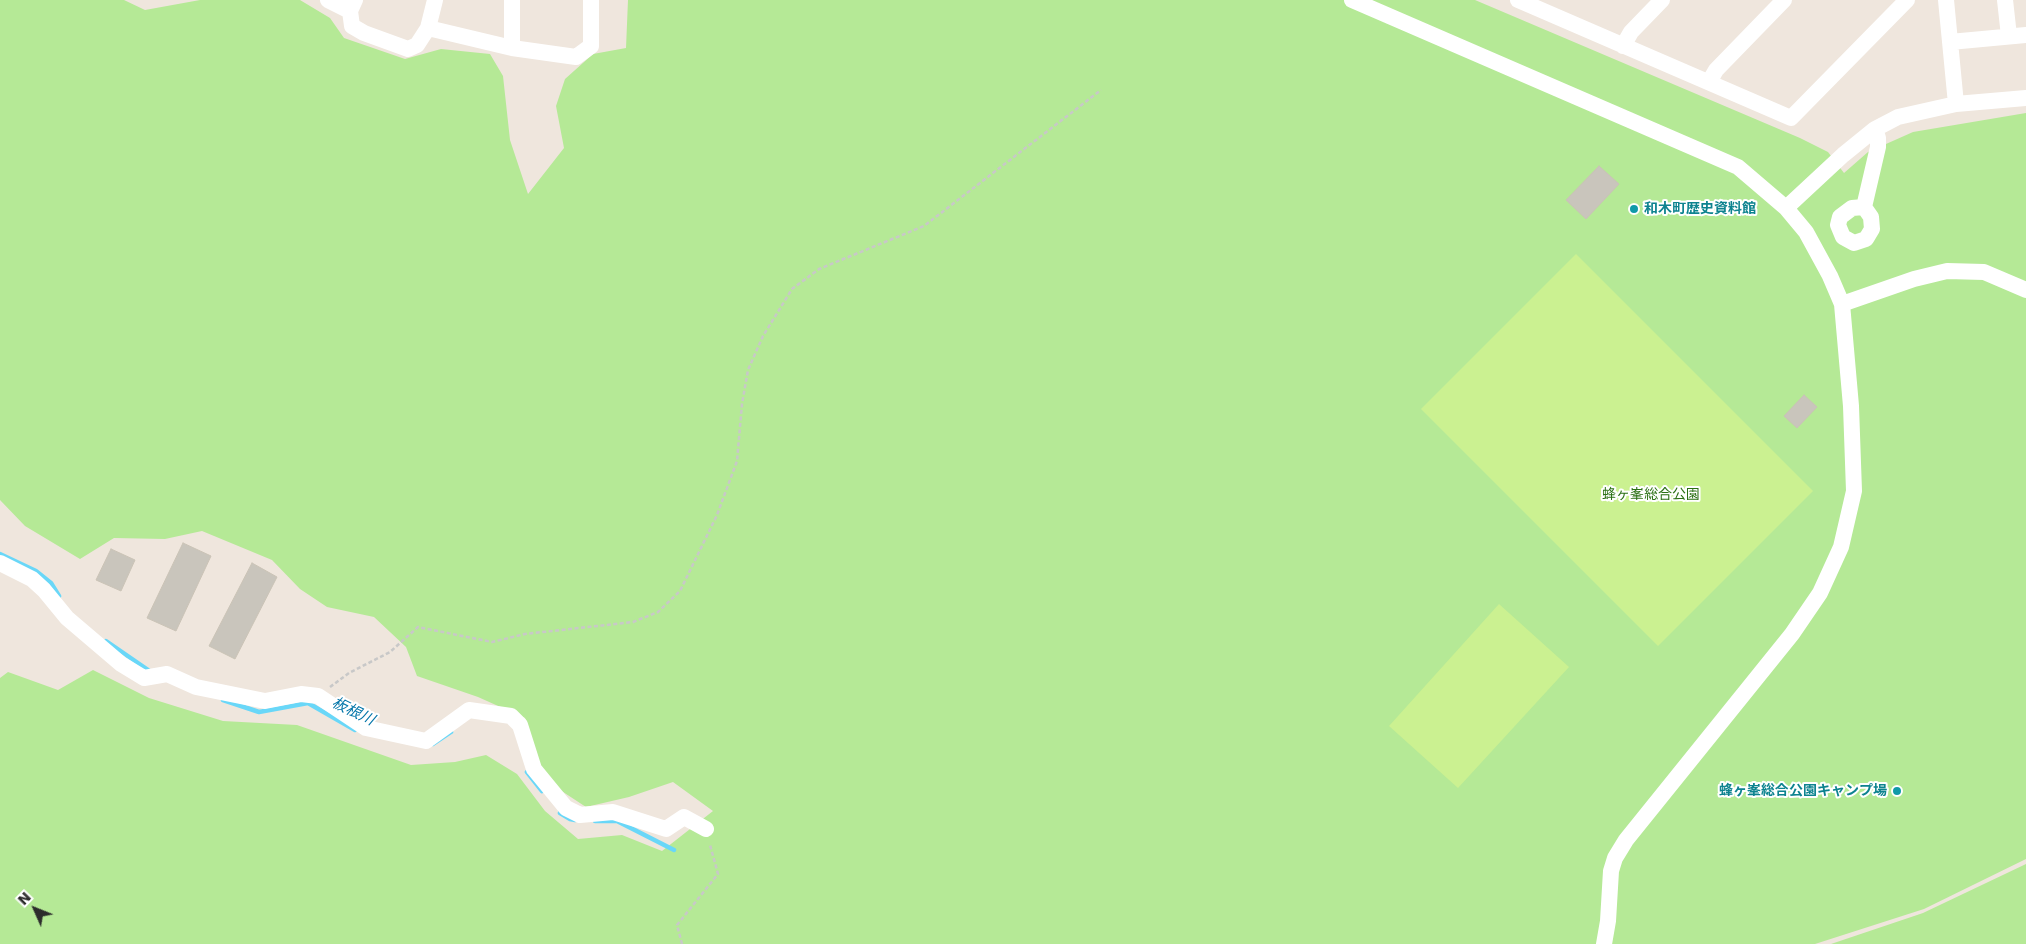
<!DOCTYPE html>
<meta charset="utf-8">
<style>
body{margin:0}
#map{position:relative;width:2026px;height:944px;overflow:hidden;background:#efe6dd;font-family:"DejaVu Sans",sans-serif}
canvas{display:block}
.north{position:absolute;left:10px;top:884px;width:50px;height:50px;-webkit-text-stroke:4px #fff;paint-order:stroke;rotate:314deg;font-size:14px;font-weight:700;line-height:20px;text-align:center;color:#2c2c2c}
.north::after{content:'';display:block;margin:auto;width:18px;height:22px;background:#2c2c2c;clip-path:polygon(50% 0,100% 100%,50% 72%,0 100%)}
</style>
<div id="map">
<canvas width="2026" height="944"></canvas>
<div class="north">N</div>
</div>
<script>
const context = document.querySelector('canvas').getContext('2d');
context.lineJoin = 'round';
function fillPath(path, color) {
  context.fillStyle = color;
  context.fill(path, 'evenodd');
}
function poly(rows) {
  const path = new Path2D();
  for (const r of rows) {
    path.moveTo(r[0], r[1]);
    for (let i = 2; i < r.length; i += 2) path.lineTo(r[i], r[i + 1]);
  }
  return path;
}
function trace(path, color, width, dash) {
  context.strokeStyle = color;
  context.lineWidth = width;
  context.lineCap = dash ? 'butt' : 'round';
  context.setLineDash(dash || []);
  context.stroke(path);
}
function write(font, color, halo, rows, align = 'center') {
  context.font = font + ' "DejaVu Sans","Noto Sans JP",sans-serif';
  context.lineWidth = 4;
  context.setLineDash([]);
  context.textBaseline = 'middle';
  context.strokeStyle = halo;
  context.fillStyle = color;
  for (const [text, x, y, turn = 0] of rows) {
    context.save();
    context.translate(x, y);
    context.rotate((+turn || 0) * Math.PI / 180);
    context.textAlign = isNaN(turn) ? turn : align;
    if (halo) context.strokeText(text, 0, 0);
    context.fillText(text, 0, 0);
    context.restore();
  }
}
const green = poly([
 [0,0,124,0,145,10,200,0,300,0,330,18,344,38,405,59,441,49,490,54,503,76,510,140,528,194,564,148,556,106,565,79,593,54,626,48,628,0,1475,0,1800,138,1828,152,1844,173,1868,152,1913,132,2026,113,2026,859,1924,909,1815,944,0,944,0,678,8,672,58,690,93,670,149,698,223,721,297,725,411,765,455,762,486,755,517,774,545,811,578,839,622,835,662,851,713,811,673,782,629,797,586,807,560,790,541,771,525,718,478,697,417,676,406,647,374,617,327,607,300,589,272,560,202,531,165,539,114,538,80,559,25,526,0,500],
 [2026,864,2026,944,1831,944,1923,913]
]);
const pitch = poly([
 [1576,254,1813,491,1658,646,1421,409],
 [1499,604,1569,667,1458,788,1389,726]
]);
const stream = poly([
 [0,554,36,571,51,583,59,596],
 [106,641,151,672],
 [223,700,259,712,308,703,355,730],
 [433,744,451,732],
 [527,772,542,791],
 [560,813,570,819,575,820],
 [595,821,617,821,674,850]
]);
const building = poly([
 [1599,166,1619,184,1586,219,1566,200,1599,166],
 [1804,395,1817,407,1797,428,1784,416,1804,395],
 [183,543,211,556,176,631,147,618,183,543],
 [111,549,135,560,121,591,96,580,111,549],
 [252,563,277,577,235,659,209,646,252,563]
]);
const path = poly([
 [330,687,349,673,390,652,418,627,492,642,525,634,633,622,658,612,680,591,717,515,737,461,742,404,748,370,763,336,792,289,819,269,924,226,1101,90],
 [682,944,677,925,718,874,710,845]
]);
const minor = poly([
 [328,0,350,11],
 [355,0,350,11,352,26,364,33,408,49,417,45,428,28,435,0],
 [1352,0,1738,167,1786,208,1806,232,1830,276,1842,304,1851,406,1854,491,1841,547,1820,593,1792,634,1626,840,1615,858,1611,871,1608,921,1604,944],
 [1518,0,1791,118,1907,0],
 [1946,0,1956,104],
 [2005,0,2009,36],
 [428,28,512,48,576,57,591,46,591,0],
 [1950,42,2026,35],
 [1623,46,1631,32,1662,0],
 [512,48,512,0],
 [1709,82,1716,70,1784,0],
 [1864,207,1871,217,1872,229,1866,239,1854,243,1843,237,1838,225,1840,217,1852,208,1864,207],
 [1864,207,1878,147,1878,138,1875,129],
 [1786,208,1843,155,1875,129,1898,117,1956,104,2026,98],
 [1842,304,1914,279,1947,271,1984,272,2026,290],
 [0,563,32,579,44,590,67,618,121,664,144,678,167,674,196,687,265,701,301,694,318,696,366,728,426,741,469,710,511,716,520,725,534,769,566,808,580,815,613,812,666,829,684,817,706,829]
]);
const markers = [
 [1634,209,5,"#0f9aa8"],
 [1897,791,5,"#0f9aa8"]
];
const cultureNames = [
 ["和木町歴史資料館",1644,209],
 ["蜂ヶ峯総合公園キャンプ場",1887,791,"right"]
];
const parkNames = [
 ["蜂ヶ峯総合公園",1651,495]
];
const waterNames = [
 ["板根川",353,712,26]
];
fillPath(green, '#b5e996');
fillPath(pitch, '#cbf191');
trace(stream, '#69d7f8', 4.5);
fillPath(building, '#c9c5bc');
trace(building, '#cac3b6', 1);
trace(path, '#c8c8c8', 2.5, [4, 2.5]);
trace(minor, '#fff', 16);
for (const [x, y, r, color] of markers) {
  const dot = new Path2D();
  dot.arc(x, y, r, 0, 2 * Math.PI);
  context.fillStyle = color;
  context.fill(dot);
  trace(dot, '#fff', 2);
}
write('bold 14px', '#0d838f', '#fff', cultureNames, 'left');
write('14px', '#2b7015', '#fff', parkNames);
write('italic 15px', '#0375a9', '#fff', waterNames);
</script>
